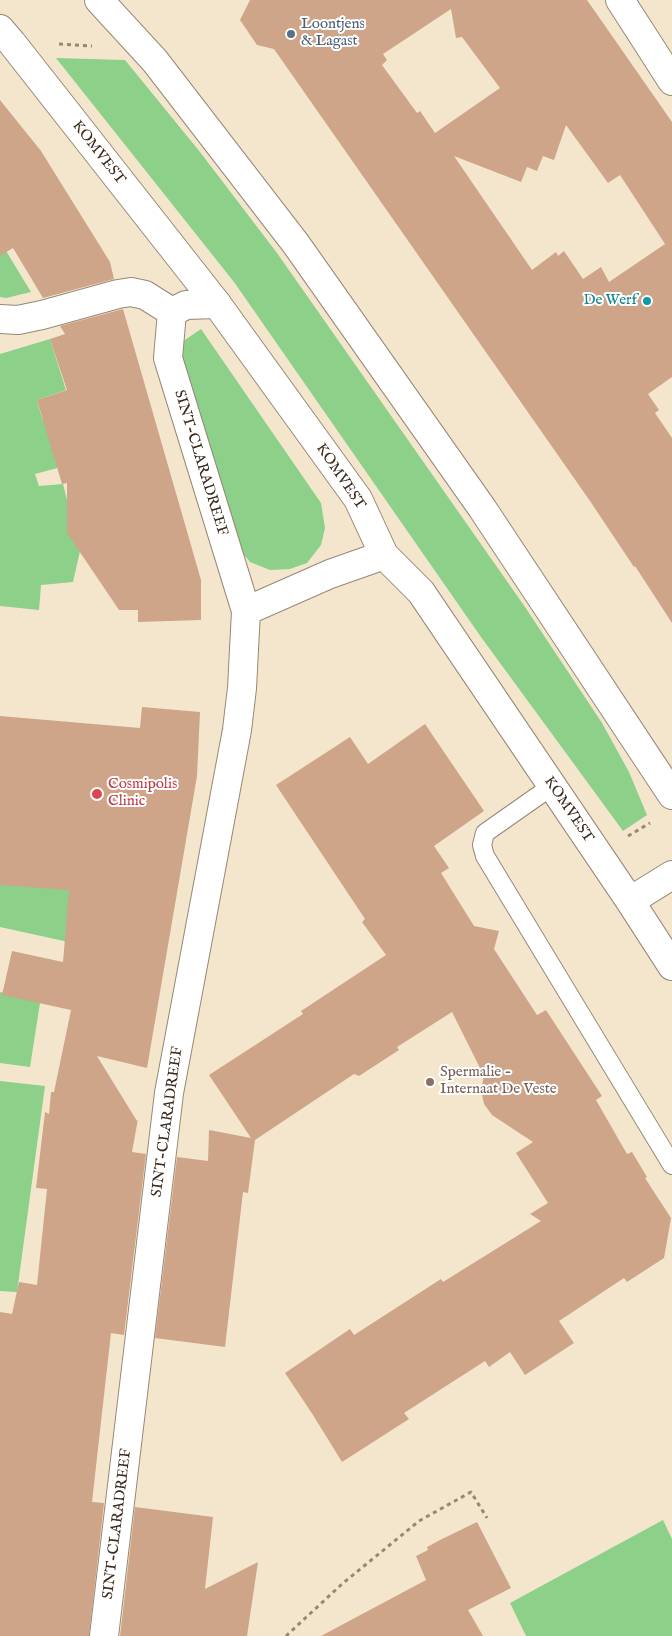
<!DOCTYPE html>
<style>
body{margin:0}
canvas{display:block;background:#f3e6cd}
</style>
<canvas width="672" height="1636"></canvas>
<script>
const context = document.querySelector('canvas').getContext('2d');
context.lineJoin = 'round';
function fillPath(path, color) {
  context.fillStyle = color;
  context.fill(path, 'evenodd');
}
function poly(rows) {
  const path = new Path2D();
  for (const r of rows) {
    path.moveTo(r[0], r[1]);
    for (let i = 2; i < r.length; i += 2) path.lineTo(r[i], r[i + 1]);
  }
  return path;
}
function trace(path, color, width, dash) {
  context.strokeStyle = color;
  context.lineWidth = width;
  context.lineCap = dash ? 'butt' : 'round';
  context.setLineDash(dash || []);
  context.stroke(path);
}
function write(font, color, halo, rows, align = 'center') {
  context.font = font + ' "IM FELL English",serif';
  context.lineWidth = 4;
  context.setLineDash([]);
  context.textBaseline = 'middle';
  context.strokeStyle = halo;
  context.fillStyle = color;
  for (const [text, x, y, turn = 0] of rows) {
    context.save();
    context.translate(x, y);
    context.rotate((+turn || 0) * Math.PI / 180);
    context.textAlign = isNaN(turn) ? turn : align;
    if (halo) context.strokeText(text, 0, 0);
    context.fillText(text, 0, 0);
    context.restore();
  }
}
const green = poly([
 [56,58,125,60,200,152,277,253,525,607,602,723,629,772,647,815,623,831,481,637,234,282],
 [0,241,31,292,6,298,0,297],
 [201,329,321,503,325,528,321,545,307,563,290,569,270,570,250,562,234,543,179,344],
 [50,339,66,390,37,400,42,418,80,462,35,474,39,486,63,484,80,551,73,582,41,585,39,610,0,606,0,354],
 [34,807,96,948,0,927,0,884],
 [0,992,40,1003,30,1067,0,1063],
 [0,1081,45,1086,17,1292,0,1291],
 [663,1520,672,1539,672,1636,526,1636,510,1603]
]);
const building = poly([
 [250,0,587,0,672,122,672,377,648,394,659,410,655,413,672,438,672,623,635,566,634,567,590,501,274,49,257,45,240,20],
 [451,9,456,38,462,37,500,88,435,133,420,111,417,113,382,65,387,60,383,54],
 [566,125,608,183,620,175,665,244,609,282,601,267,583,279,564,251,558,256,556,252,532,270,454,156,521,182,527,167,537,171,543,156,554,160],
 [0,100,41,151,110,262,114,279,43,298,13,248,0,256],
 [123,309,201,580,201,620,138,622,138,610,119,610,67,533,67,483,62,484,37,400,67,390,50,339,65,334,60,326],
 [142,707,200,712,197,776,147,1068,97,1056,137,1121,138,1119,132,1152,146,1154,124,1335,111,1333,92,1502,104,1503,89,1636,0,1636,0,1312,12,1314,19,1282,37,1285,47,1189,36,1188,45,1112,49,1114,51,1092,54,1092,71,1010,2,995,12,951,63,962,69,890,0,885,0,716,140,728],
 [425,724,484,811,434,846,449,868,441,873,474,926,499,931,494,949,537,1015,546,1010,602,1096,596,1100,627,1154,632,1152,647,1177,645,1178,671,1218,664,1258,627,1282,624,1278,559,1321,574,1343,525,1375,510,1352,489,1367,485,1361,404,1413,409,1419,342,1462,313,1415,285,1373,350,1329,354,1335,441,1279,443,1282,541,1221,530,1214,548,1203,516,1153,533,1142,492,1115,484,1104,481,1090,484,1076,452,1012,397,1047,399,1050,359,1076,354,1074,255,1140,248,1193,243,1192,225,1347,155,1338,177,1157,208,1161,209,1130,251,1138,209,1075,303,1014,301,1011,386,955,362,922,365,919,276,785,350,737,368,764],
 [135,1507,213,1517,205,1589,258,1562,247,1636,120,1636],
 [477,1522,511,1588,468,1610,483,1636,321,1636,426,1580,416,1556,428,1550,427,1547,440,1540]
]);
const path = poly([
 [59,44,92,46],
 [628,836,650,823],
 [286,1636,342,1584,419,1521,471,1492,487,1518]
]);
const lane = poly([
 [552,786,485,833,482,845,485,856,672,1165]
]);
const street = poly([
 [620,0,672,81],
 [172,312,186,305,217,304],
 [0,319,18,320,42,315,118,294,131,292,145,295,172,312],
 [246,611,330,574,384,555],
 [104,1636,169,1093,237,730,242,688,246,611,168,358,172,312]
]);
const secondary = poly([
 [99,0,155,61,296,244,482,508,672,795],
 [0,29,12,43,217,304,358,499,384,555,421,592,630,901,672,966],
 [630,901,672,875]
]);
const markers = [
 [291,34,5,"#5c6f8a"],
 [647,301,5,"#0f9aa8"],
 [97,794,6,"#e0444e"],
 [430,1082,5,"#8d6e63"]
];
const serviceNames = [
 ["Loontjens",301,25],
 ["& Lagast",301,42]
];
const streetNames = [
 ["KOMVEST",98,153,52],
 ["SINT-CLARADREEF",200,463,73],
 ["KOMVEST",340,477,56],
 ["KOMVEST",568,810,56],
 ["SINT-CLARADREEF",168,1122,-82],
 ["SINT-CLARADREEF",118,1524,-83]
];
const cultureNames = [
 ["De Werf",637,301]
];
const healthNames = [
 ["Cosmipolis",108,785],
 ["Clinic",108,802]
];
const educationNames = [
 ["Spermalie -",440,1073],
 ["Internaat De Veste",440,1090]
];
fillPath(green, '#8cd089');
fillPath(building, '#cea589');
trace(lane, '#978876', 20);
trace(street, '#978876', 30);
trace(secondary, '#978876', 30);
trace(path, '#978876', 3, [4, 4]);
trace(lane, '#fff', 18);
trace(street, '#fff', 28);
trace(secondary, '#fff', 28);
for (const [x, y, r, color] of markers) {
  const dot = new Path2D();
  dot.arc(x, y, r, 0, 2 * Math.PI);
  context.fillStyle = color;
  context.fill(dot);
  trace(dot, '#fff', 2);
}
write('15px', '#4e5e75', '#fff', serviceNames, 'left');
write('15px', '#3b2a1e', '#fff', streetNames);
write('15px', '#0d838f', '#fff', cultureNames, 'right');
write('15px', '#be3a42', '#fff', healthNames, 'left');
write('15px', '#785e54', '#fff', educationNames, 'left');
</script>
